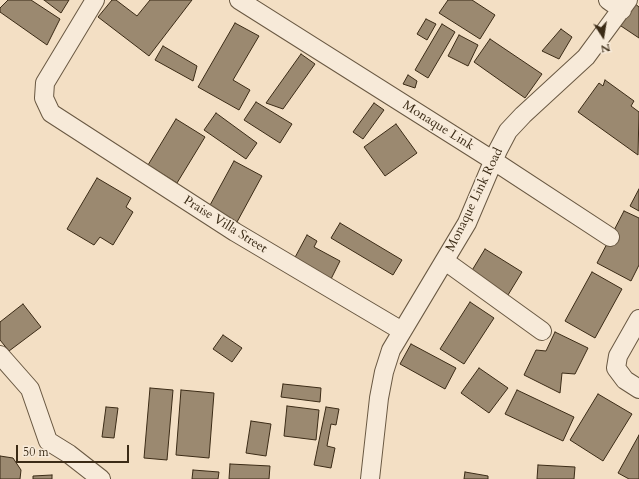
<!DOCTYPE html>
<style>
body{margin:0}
#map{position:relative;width:639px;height:479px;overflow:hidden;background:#f3dfc4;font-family:Cardo,serif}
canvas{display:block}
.north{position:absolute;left:583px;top:16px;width:40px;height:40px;-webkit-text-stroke:3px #f7ead9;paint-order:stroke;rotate:168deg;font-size:11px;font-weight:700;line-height:16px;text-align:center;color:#3b2b16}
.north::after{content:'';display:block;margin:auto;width:14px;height:18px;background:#3b2b16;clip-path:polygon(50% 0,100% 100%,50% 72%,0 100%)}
.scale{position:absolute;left:16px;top:445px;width:113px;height:18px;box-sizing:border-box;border:2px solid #3b2b16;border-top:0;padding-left:5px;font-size:12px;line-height:14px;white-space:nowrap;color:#3b2b16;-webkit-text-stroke:3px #f7ead9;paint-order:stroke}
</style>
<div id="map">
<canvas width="639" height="479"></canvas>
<div class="north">N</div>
<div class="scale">50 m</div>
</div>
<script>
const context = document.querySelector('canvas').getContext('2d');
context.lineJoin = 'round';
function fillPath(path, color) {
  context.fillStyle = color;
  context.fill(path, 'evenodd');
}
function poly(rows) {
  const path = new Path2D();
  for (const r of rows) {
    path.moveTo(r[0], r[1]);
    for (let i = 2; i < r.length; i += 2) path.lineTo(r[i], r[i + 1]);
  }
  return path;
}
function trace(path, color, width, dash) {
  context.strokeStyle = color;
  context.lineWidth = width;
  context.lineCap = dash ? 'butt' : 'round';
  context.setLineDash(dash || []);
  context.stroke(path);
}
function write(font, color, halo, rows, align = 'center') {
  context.font = font + ' Cardo,serif';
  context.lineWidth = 3;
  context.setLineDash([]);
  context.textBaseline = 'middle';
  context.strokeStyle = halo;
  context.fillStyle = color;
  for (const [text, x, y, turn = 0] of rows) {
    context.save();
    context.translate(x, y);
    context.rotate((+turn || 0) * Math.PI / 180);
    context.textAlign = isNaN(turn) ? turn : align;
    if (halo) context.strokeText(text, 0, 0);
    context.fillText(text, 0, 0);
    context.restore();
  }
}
const building = poly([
 [8,0,31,0,60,19,47,45,0,12,0,8,8,0],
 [44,0,69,0,61,13,44,0],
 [112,0,116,0,137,16,150,0,192,0,149,56,98,17,112,0],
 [448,0,472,0,495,15,480,39,439,13,448,0],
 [633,2,639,7,639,38,618,24,633,2],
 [426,19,436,24,427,40,417,34,426,19],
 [235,23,259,36,233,80,250,90,239,110,198,87,235,23],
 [442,24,455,32,428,78,415,70,442,24],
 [561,29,572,37,559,59,542,51,561,29],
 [459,35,478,45,468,66,448,56,459,35],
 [490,39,542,74,525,98,474,62,490,39],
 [163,46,197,66,193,81,155,60,163,46],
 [301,54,315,64,283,109,266,103,301,54],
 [408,75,417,81,415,88,403,84,408,75],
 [605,80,634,101,631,106,639,112,638,155,578,112,599,83,603,86,605,80],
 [256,102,292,124,280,143,244,120,256,102],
 [374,103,384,110,363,139,353,132,374,103],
 [216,113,257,143,246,159,204,130,216,113],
 [176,119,205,137,177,183,148,165,176,119],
 [396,124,417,153,385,176,364,147,396,124],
 [234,161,262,176,237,222,209,207,234,161],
 [97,178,131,198,126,207,133,212,113,245,100,237,94,245,67,229,97,178],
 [639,189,639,211,630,206,639,189],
 [624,211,639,218,639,265,631,281,597,263,624,211],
 [340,223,402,260,393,275,331,238,340,223],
 [307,235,317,241,314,247,340,261,329,283,292,263,307,235],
 [485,249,522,272,508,295,471,272,485,249],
 [592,272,622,289,595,338,565,321,592,272],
 [470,302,494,318,464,364,440,349,470,302],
 [23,304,41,327,9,351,0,340,0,322,23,304],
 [555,332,588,348,575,374,562,373,560,393,524,375,536,350,546,351,555,332],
 [223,335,242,348,232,362,213,349,223,335],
 [411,344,456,368,445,389,400,364,411,344],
 [479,368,508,388,489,413,461,393,479,368],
 [283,384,321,388,320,402,281,397,283,384],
 [150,388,173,390,167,460,144,458,150,388],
 [181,390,214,393,209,458,176,455,181,390],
 [517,390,574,417,563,441,505,414,517,390],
 [598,394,632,414,603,461,570,440,598,394],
 [287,406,319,410,316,440,284,436,287,406],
 [106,407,118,408,114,438,102,437,106,407],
 [326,407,339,409,336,425,331,424,327,446,335,448,331,468,314,465,326,407],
 [251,421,271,424,266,456,246,453,251,421],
 [639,435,639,479,629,479,618,473,639,435],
 [0,456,13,458,21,470,20,479,0,479,0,456],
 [230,464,270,466,269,479,229,479,230,464],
 [538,465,575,467,574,479,537,479,538,465],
 [193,470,219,472,218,479,192,479,193,470],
 [465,472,488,476,488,479,464,479,465,472],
 [52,475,52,479,33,479,33,476,52,475]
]);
const minor = poly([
 [95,0,45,83,44,98,51,113,235,232,402,331],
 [239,0,494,161,610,237],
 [608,0,622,10],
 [445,261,542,331],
 [639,319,618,356,616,368,625,380,639,389],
 [0,355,30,389,48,441,69,454,101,479],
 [370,479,379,398,384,372,391,350,467,223,498,150,508,131,523,115,586,57,628,0]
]);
const streetNames = [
 ["Monaque Link",438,126,32],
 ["Monaque Link Road",475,200,-64],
 ["Praise Villa Street",225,225,32]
];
fillPath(building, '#9b8970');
trace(building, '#3b2b16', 1);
trace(minor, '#695842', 20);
trace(minor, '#f7ead9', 18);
write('13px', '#3b2b16', '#f7ead9', streetNames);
</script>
